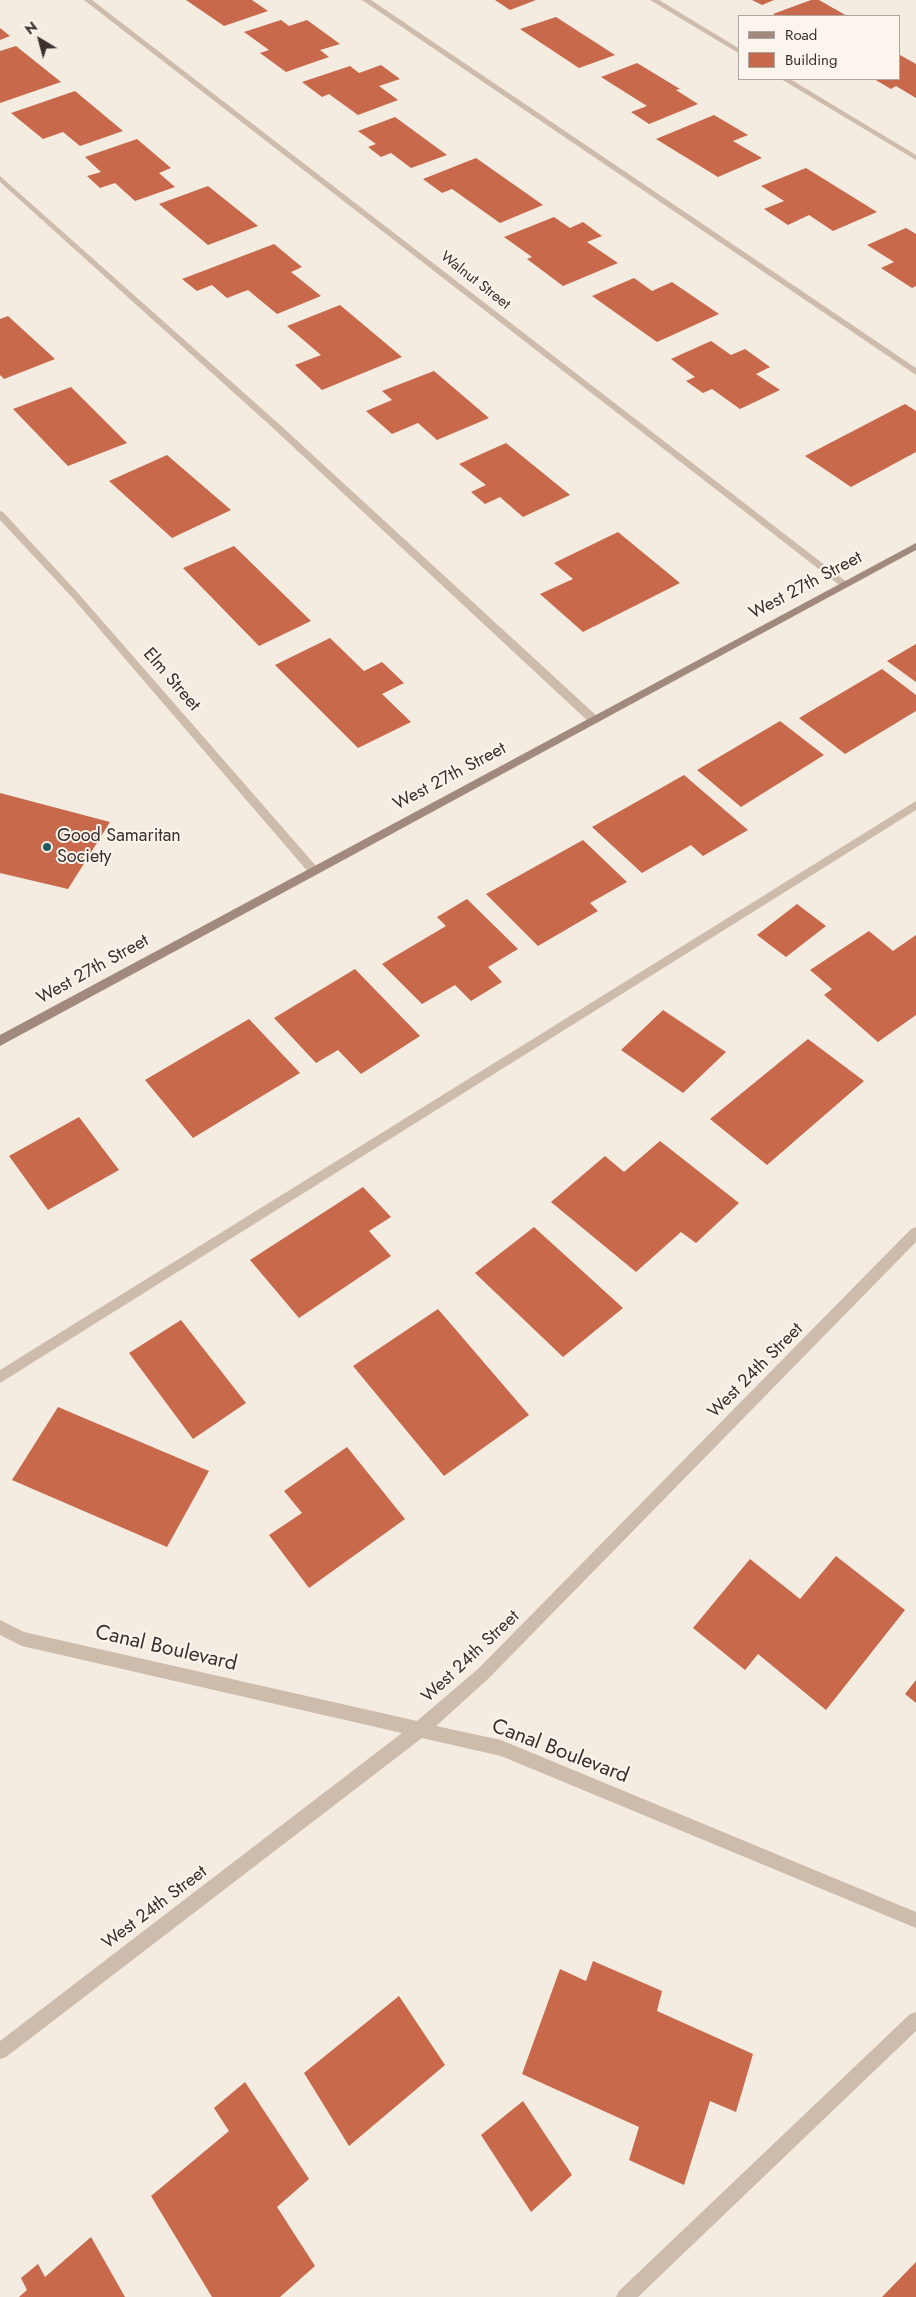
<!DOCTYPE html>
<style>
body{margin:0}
#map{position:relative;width:916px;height:2297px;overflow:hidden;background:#f4ebe1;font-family:Jost,sans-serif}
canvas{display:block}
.legend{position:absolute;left:738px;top:15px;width:162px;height:65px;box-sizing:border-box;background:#fbf5ee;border:1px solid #aea6a0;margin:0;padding:6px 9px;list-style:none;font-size:15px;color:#3b302b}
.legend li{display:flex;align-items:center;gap:10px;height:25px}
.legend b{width:25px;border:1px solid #aea6a0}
.north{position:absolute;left:15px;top:15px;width:50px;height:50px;-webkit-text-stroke:4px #fbf5ee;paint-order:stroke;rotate:323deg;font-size:14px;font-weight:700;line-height:20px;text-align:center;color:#3b302b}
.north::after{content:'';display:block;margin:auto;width:18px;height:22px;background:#3b302b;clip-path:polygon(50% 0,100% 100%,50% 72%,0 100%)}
</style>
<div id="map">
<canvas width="916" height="2297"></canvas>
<ul class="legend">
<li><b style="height:6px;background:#a18a7d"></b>Road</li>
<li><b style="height:14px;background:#c8694b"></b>Building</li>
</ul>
<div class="north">N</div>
</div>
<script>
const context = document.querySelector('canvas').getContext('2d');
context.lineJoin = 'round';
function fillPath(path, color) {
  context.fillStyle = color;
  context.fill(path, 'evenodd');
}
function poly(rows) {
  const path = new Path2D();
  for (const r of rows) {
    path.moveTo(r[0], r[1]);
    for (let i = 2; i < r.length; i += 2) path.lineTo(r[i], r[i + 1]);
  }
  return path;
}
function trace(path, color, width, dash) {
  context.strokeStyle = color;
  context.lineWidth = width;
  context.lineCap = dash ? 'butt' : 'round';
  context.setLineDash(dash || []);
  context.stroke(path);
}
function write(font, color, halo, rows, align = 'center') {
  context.font = font + ' Jost,sans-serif';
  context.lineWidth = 4;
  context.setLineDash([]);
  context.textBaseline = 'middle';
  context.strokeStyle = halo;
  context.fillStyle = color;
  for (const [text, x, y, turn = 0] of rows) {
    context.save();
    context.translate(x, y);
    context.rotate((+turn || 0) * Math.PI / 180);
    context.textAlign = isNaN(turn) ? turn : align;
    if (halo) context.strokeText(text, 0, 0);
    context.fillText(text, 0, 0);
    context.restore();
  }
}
const building = poly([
 [186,0,252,0,268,11,224,26],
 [495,0,536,0,510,10],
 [752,0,774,0,762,5],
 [811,0,819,0,847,16,776,16,773,14],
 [556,17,615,55,579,68,520,29],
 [281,20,289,26,307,20,340,44,320,50,329,57,286,72,260,53,269,50,244,32],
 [0,28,10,36,0,40],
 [16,46,61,82,0,103,0,51],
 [900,55,916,64,916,98,896,86,891,89,874,79,900,79],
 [637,63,680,89,676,90,698,104,649,124,631,112,647,106,601,77],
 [381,65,400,79,379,86,398,100,358,115,329,94,322,97,302,82,350,66,359,73],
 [75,91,123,131,80,146,63,132,43,139,11,113],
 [714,115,748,135,733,141,762,158,718,177,656,139],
 [395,117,447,155,411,168,391,153,381,157,368,147,376,144,358,131],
 [137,139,171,168,159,173,175,187,135,201,115,183,100,188,87,176,101,172,85,157],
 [476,158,543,205,500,223,452,189,442,193,423,179],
 [806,168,877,212,833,231,809,215,788,225,764,209,784,201,761,186],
 [208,186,258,226,208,245,159,204],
 [554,217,570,228,583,222,602,236,587,242,618,263,563,286,527,259,532,257,504,237],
 [906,228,916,234,916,286,912,288,881,268,894,262,867,245],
 [274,244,302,267,291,272,321,296,277,314,248,290,227,298,212,285,197,291,182,279],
 [634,278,652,291,672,282,719,314,657,342,592,296],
 [340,305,402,357,322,390,295,365,321,355,287,326],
 [8,316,55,359,4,379,0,375,0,319],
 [711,341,731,355,745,349,770,367,756,374,780,390,740,409,712,389,703,393,686,381,695,377,671,359],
 [434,371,489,418,437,440,418,423,392,434,366,411,392,400,382,391],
 [71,387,127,443,68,466,13,409],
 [905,404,916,411,916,452,851,487,805,456],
 [506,443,570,495,523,517,500,497,485,504,471,492,486,485,459,464],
 [167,455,231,510,172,538,109,481],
 [618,532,680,583,583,632,540,594,573,579,554,563],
 [234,546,311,621,259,646,183,568],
 [330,638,364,671,382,662,404,683,382,694,411,722,358,748,275,665],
 [916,644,916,682,887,661],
 [882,669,916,695,916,711,845,754,799,718],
 [780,721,824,755,741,807,697,770],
 [684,775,748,830,703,856,691,845,642,873,592,827],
 [0,793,110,822,68,889,0,873],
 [583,840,627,882,590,903,598,911,538,946,486,894],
 [467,899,518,949,488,967,502,982,471,1001,455,985,422,1004,382,964,446,926,437,917],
 [797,904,826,926,786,957,757,935],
 [869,931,893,951,916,935,916,1015,878,1042,824,995,832,989,810,970],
 [355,969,420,1036,361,1074,338,1050,316,1063,274,1018],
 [663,1010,726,1052,683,1093,621,1050],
 [249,1019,300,1073,193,1138,145,1080],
 [808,1039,864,1081,767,1165,710,1119],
 [79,1117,119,1170,48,1210,9,1156],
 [660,1141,739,1203,696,1243,681,1232,636,1272,551,1202,605,1156,624,1172],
 [363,1187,391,1217,369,1231,391,1256,299,1318,250,1260],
 [534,1227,623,1308,563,1357,475,1273],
 [438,1309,529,1415,444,1476,353,1366],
 [181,1320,246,1403,193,1439,129,1353],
 [58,1407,209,1471,167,1547,12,1480],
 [347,1447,405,1519,309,1588,269,1535,302,1513,284,1491],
 [836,1556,905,1610,826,1710,758,1654,745,1670,693,1628,750,1559,800,1599],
 [916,1680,916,1703,905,1694],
 [593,1961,662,1991,657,2011,753,2054,736,2112,710,2101,684,2185,629,2160,639,2127,522,2074,560,1969,586,1981],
 [399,1996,445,2065,349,2146,304,2073],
 [245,2082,309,2179,277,2207,315,2266,280,2297,212,2297,151,2196,229,2131,214,2108],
 [523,2101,572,2175,531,2212,481,2135],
 [91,2237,125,2297,19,2297,27,2290,21,2278,38,2264,45,2277],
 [916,2262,916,2297,882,2297]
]);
const lane = poly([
 [362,0,371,0,916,368,916,375,362,0],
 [0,176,279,424,598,717,598,723,590,723,273,428,0,182,0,176],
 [916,801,916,810,0,1383,0,1370,916,801],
 [916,2012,916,2031,638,2297,616,2297,619,2291,910,2014,916,2012]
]);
const street = poly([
 [84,0,92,0,848,583,848,587,842,587,84,0],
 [650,0,659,0,740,49,740,54,650,0],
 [781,79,790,79,916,155,916,160,781,79],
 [0,511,3,512,77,592,317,867,319,870,317,873,309,873,71,596,0,520,0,511],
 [916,1227,916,1242,488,1679,436,1726,501,1740,916,1912,916,1928,501,1756,422,1738,6,2057,0,2059,0,2041,402,1733,22,1646,0,1635,0,1620,24,1632,417,1721,478,1669,911,1229,916,1227]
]);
const secondary = poly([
 [916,543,916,550,0,1046,0,1035,916,543]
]);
const markers = [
 [47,847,5,"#1f5a5e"]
];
const farStreetnames = [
 ["Walnut Street",475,281,38]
];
const streetNames = [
 ["West 27th Street",806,586,-28],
 ["Elm Street",171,680,49],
 ["West 27th Street",450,777,-28],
 ["West 27th Street",93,970,-29],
 ["West 24th Street",756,1371,-45],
 ["West 24th Street",471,1657,-43],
 ["West 24th Street",155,1908,-37]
];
const poiNames = [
 ["Good Samaritan",57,837],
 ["Society",57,858]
];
const nearStreetnames = [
 ["Canal Boulevard",166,1649,13],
 ["Canal Boulevard",560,1752,21]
];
fillPath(building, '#c8694b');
fillPath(lane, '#cdbbac');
fillPath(street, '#cdbbac');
fillPath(secondary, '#a18a7d');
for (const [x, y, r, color] of markers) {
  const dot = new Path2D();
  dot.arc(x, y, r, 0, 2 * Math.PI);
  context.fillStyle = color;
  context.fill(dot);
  trace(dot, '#fbf5ee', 2);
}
write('15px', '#3b302b', '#fbf5ee', farStreetnames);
write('18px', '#3b302b', '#fbf5ee', streetNames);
write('18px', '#3b302b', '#fbf5ee', poiNames, 'left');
write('21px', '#3b302b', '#fbf5ee', nearStreetnames);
</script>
